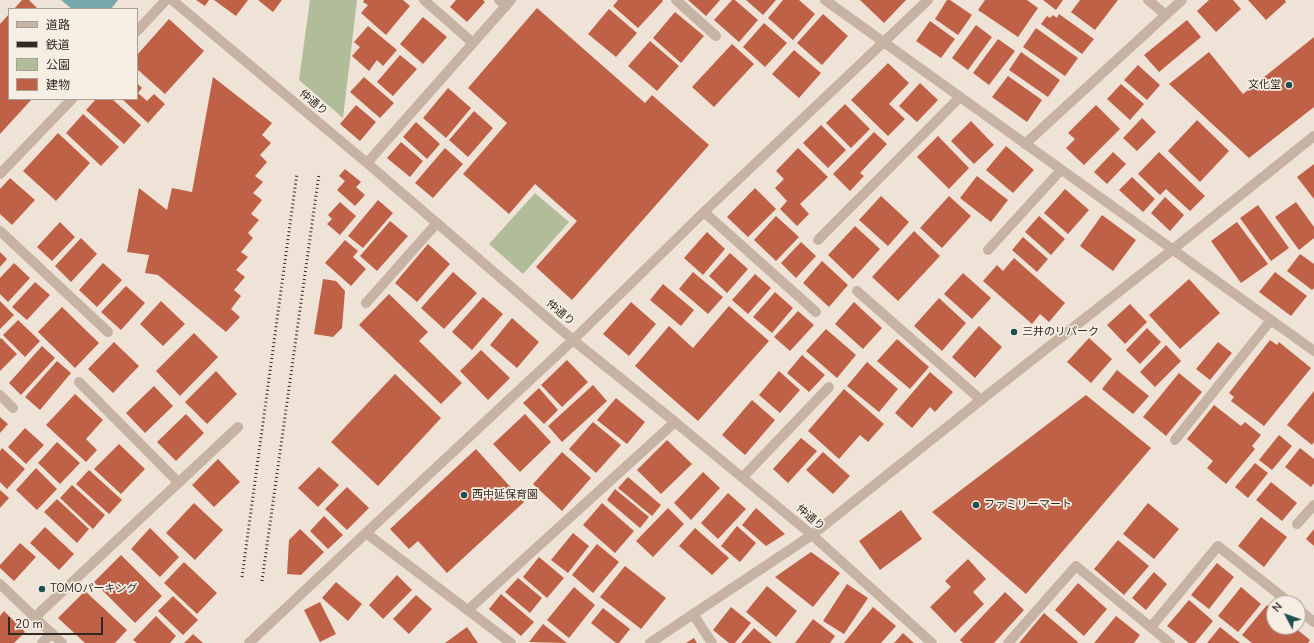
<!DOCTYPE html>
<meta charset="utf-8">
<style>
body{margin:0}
#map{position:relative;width:1314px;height:643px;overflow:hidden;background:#efe3d7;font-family:"Nunito Sans","Noto Sans JP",sans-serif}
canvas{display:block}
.legend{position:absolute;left:8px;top:8px;width:130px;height:92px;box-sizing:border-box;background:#f7eee3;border:1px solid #a89f97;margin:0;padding:5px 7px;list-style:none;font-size:12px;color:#322925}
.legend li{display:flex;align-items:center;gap:8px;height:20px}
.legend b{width:20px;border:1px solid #a89f97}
.north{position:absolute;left:1266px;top:595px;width:40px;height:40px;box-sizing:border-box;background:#f7eee3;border:1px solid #a89f97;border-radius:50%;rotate:311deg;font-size:11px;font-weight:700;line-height:16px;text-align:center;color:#322925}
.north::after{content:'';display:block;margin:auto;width:14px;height:18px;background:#1e4e50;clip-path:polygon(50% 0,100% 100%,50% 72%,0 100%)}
.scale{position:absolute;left:8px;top:617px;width:95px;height:18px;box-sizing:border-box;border:2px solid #322925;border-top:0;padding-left:5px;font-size:12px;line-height:14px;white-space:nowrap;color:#322925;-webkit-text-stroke:3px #f7eee3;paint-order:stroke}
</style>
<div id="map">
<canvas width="1314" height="643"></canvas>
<ul class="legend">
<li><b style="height:5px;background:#c6b3a4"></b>道路</li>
<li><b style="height:5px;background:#322925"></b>鉄道</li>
<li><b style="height:11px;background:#b1bd99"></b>公園</li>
<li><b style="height:11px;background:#bf6146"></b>建物</li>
</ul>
<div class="north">N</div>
<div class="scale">20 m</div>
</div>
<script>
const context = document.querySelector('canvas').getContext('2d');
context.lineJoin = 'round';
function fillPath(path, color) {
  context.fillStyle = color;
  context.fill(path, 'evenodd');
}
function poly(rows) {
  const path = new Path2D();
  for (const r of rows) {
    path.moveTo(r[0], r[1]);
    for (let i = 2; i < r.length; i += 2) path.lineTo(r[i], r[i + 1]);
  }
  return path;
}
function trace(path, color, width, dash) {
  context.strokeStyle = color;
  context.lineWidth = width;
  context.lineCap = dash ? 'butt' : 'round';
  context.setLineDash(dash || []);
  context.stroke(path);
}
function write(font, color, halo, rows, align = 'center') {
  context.font = font + ' "Nunito Sans","Noto Sans JP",sans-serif';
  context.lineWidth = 3.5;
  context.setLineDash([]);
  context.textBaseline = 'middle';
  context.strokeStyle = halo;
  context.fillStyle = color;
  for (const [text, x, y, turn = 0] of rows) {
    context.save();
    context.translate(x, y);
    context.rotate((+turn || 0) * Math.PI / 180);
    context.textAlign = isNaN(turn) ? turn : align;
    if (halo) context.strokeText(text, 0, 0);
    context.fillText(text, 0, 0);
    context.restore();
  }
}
const green = poly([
 [310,0,357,0,343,118,299,80],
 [535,193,569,222,523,274,489,244]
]);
const water = poly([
 [61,0,118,0,111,9,72,9]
]);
const building = poly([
 [22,0,29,0,38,9,14,9],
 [196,0,209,0,205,6],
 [214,0,248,0,236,16],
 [258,0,282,0,273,12],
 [364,0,403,0,410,6,386,35,361,13,368,5,363,2],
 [456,0,483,0,485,2,467,22,450,7],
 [618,0,662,0,663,1,638,28,613,6],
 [688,0,720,0,706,16],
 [732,0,735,0,758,20,739,42,714,20],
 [746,0,776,0,763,15],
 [783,0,799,0,815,14,793,40,768,18],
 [860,0,906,0,884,23],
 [947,0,950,0,972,15,958,35,935,19],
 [985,0,1027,0,1038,8,1018,37,978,10],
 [1043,0,1063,0,1056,10],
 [1080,0,1118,0,1095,30,1071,12],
 [1209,0,1233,0,1241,9,1216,32,1197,11],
 [1248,0,1285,0,1286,2,1266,20],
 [537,8,645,103,652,95,709,145,572,300,536,267,577,221,535,184,509,214,463,174,507,123,468,88],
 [609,9,637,33,616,57,588,34],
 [675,12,704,36,681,63,653,38],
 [9,14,9,99,32,99,0,134,0,24],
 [823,14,848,36,822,65,797,43],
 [1059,14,1094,39,1082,54,1041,24,1047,16,1050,18,1053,15,1057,18],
 [423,17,447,37,423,64,400,44],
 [169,19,204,51,165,94,137,69,137,55],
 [1187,20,1201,37,1159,72,1144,55],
 [930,21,955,39,941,58,916,41],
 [764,23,787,43,765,67,743,47],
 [976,25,992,37,968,70,952,58],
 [368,26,397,50,383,66,377,60,369,71,352,56,360,47,354,42],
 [1036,28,1078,58,1065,76,1023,47],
 [1314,37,1314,107,1249,158,1169,84,1209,52,1243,94],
 [998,39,1015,51,989,85,973,73],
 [650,41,679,66,657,91,628,66],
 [732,44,754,64,714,107,692,87],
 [794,50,821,73,799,98,772,74],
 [1021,52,1060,80,1048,97,1009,70],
 [400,55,417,69,393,96,377,82],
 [888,63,909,83,889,104,905,119,888,136,851,100],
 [1138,65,1160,85,1147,100,1124,80],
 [1008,76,1042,100,1027,122,992,97],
 [213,77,272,123,262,135,271,143,260,155,267,162,255,176,263,182,253,193,262,200,251,214,259,220,248,233,253,238,241,252,248,257,236,270,245,277,234,290,241,296,231,309,240,317,226,332,158,275,145,273,149,255,127,252,139,188,167,210,172,188,192,192],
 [364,77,394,103,380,118,350,92],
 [137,83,142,88,138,93,147,101,154,94,165,104,148,123,122,99,137,99],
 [920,83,938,100,917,122,899,106],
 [1121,84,1144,104,1130,120,1107,99],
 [448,88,471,108,446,138,423,118],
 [96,99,112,99,141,125,124,144,86,110],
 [845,104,870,129,851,148,826,123],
 [356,105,376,122,360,141,340,124],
 [1096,105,1120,129,1084,165,1066,148,1075,139,1068,133],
 [474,111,493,128,468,157,449,140],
 [83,114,119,147,101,166,66,133],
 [1142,118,1156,132,1137,151,1123,138],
 [1197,120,1229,151,1200,182,1168,151],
 [971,121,994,145,974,164,951,141],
 [416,122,440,144,427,159,403,137],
 [821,125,846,150,828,168,803,143],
 [874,132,887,144,860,173,864,176,850,191,833,174],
 [58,133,90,163,56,201,23,171],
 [938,136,969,168,949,189,917,157],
 [401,142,423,161,410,177,387,158],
 [1006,146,1034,170,1013,193,986,170],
 [445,148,463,164,433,198,415,183],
 [798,148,828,177,800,204,809,214,797,226,780,209,787,201,775,188,784,179,776,171],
 [1113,152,1126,164,1107,184,1094,172],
 [1159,152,1205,196,1190,211,1166,189,1160,195,1138,174],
 [1314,164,1314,199,1297,177],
 [345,169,361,182,356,187,365,195,355,206,337,190,345,181,339,176],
 [977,176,1008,200,991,222,960,198],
 [1132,177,1155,199,1143,212,1119,190],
 [10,178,35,200,12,225,0,214,0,189],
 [755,188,776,209,748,237,727,217],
 [1065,189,1089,210,1068,234,1044,213],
 [881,196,909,222,888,246,859,220],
 [949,196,971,216,942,248,920,228],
 [1165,197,1184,215,1170,231,1151,213],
 [378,200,393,213,363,248,348,236],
 [340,202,356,216,340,235,327,224,332,219,328,215],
 [1296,202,1314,227,1314,238,1299,250,1275,217],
 [1258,205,1289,248,1271,261,1240,218],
 [1102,215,1136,240,1113,271,1080,246],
 [776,216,799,237,776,261,754,240],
 [1039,216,1065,239,1051,255,1025,232],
 [390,221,408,236,377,271,360,256],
 [60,222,75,237,52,261,37,247],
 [1237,222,1268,264,1241,283,1211,241],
 [855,226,880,249,853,279,828,255],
 [914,231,940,256,898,301,872,277],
 [707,232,725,249,703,275,684,258],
 [1023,237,1048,259,1037,272,1012,250],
 [81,238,97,254,71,282,55,266],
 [345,240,358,251,353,257,366,269,351,286,325,263],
 [801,242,816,256,796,278,781,263],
 [428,244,450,264,417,302,395,283],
 [0,252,7,259,0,267],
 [730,253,748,269,727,293,709,276],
 [1300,254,1314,264,1314,288,1312,290,1287,271],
 [1014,258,1065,303,1049,322,1040,314,1032,324,983,281,997,265,1003,271],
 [822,261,848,285,829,307,803,283],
 [14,263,30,278,8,302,0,294,0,278],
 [103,263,122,280,97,307,79,290],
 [453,272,477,293,444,329,421,308],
 [693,272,723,297,708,314,679,289],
 [1275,272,1307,296,1291,316,1259,292],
 [963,273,991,298,972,319,944,294],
 [755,274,771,288,748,314,732,300],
 [323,279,336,281,345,291,342,328,333,337,314,334],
 [1189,279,1220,313,1180,349,1149,315],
 [35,282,50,295,27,320,12,307],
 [663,284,694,310,681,326,650,300],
 [126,286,145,303,121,330,101,312],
 [775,292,793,308,772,333,753,317],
 [389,294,428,332,419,341,462,383,441,404,359,325],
 [483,297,503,314,472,350,452,332],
 [939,298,966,323,942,351,914,326],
 [0,301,14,315,0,329],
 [161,301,185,324,163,346,140,324],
 [631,302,656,324,629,356,603,334],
 [854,302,882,328,863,349,835,324],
 [1130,304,1147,322,1125,344,1107,325],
 [729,306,769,341,698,421,635,366,669,326,693,348],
 [62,307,99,343,75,368,38,332],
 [798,311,814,325,790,351,774,337],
 [512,318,539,342,517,368,490,345],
 [18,320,40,341,25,357,3,335],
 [979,326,1002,347,975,378,952,357],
 [1147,328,1161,342,1140,364,1126,350],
 [826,329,856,355,837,378,806,351],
 [194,333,218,357,180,396,156,371],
 [1,338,17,354,0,371,0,339],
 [1089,338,1112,359,1091,383,1067,362],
 [897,339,929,367,910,389,877,361],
 [1270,340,1277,345,1279,342,1311,368,1264,426,1231,401,1234,397,1229,393],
 [114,342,139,366,113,393,88,369],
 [1218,342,1232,353,1210,380,1196,369],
 [1166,345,1181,361,1155,387,1140,372],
 [42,346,55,358,21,395,9,383],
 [481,350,510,378,488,400,460,371],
 [802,355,825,375,809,392,787,373],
 [567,360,588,382,562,407,541,385],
 [57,361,71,373,40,410,25,397],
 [867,362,898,389,879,412,847,386],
 [1117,370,1149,396,1133,414,1102,389],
 [216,371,237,394,207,424,185,402],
 [779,371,800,390,780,413,759,395],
 [930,372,953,392,935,412,930,407,912,428,895,413],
 [1179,373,1202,392,1166,436,1143,417],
 [395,374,441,418,378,486,331,442],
 [593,385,607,401,562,442,548,426],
 [154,386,173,406,145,433,126,413],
 [539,388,558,410,544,424,523,403],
 [844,389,884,424,868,442,860,435,839,459,808,431],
 [1314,391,1314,442,1312,445,1287,425],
 [75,394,103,420,86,439,97,450,86,462,46,425],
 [1086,395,1151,448,1026,594,932,512],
 [616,398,645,422,627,444,597,420],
 [752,400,775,420,745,455,722,435],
 [1214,405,1241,426,1245,422,1261,435,1252,446,1255,449,1226,484,1207,468,1213,461,1187,439],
 [186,414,204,433,176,461,157,442],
 [525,414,551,442,520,472,493,444],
 [0,417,8,424,0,433],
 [593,422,621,445,596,473,569,449],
 [25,428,44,445,26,464,8,447],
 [1279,435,1292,446,1272,470,1259,460],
 [801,438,817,451,788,483,773,469],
 [667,440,692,464,661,494,637,470],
 [57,442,80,463,60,484,38,463],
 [119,444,145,469,121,494,94,469],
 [2,448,25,469,7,489,0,482,0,451],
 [1300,448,1314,459,1314,483,1311,487,1285,467],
 [476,449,524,502,447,573,418,541,409,549,390,529],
 [562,452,591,478,562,511,533,484],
 [823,452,850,476,833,494,806,470],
 [218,459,240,482,214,507,192,485],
 [1255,463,1268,473,1248,498,1235,487],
 [319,467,339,485,318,507,298,488],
 [36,468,57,489,37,510,16,490],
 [89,470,122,500,109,514,76,484],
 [703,472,720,488,691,520,674,503],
 [628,477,661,505,652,516,618,488],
 [1271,482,1297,503,1282,521,1256,500],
 [72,485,105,515,93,529,60,498],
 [347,487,369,508,347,530,325,509],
 [615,489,649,517,640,528,607,500],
 [0,490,9,498,0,508],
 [728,493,746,509,718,539,701,523],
 [57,499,89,529,77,543,44,512],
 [194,503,223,530,195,560,166,533],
 [602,503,634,531,615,553,583,525],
 [1148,503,1179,529,1154,559,1123,534],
 [668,508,684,524,653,557,636,541],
 [756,508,785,534,766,546,742,525],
 [901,510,922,539,880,570,859,541],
 [324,516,343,535,328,549,310,531],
 [1261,517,1287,537,1264,567,1238,546],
 [737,526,756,543,740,562,721,546],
 [45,527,74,554,59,570,30,543],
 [150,528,179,557,160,577,131,549],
 [695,528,729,558,712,575,679,546],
 [300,529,324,552,301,575,287,574,289,540],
 [1314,529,1314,546,1306,539],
 [573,533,589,546,568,573,551,560],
 [1118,540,1149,566,1124,595,1094,569],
 [20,543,36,557,14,581,0,568,0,565],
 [597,544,619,562,593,593,572,575],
 [811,552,840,573,813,607,775,577],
 [121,555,162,596,135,623,94,582],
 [539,557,564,578,547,598,523,577],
 [968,559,986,579,973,592,984,604,955,633,930,607,951,587,945,581],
 [184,562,217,593,197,614,164,583],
 [1217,563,1234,577,1209,609,1191,595],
 [625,566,666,598,641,629,600,597],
 [1154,572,1167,584,1146,610,1132,598],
 [397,575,412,590,383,619,369,605],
 [518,578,542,598,530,613,505,592],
 [336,582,362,604,348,621,322,598],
 [1078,583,1107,609,1084,636,1055,610],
 [847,584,868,598,844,634,823,621],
 [767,586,797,611,776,637,746,612],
 [574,587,595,605,569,638,547,620],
 [1241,587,1261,604,1238,632,1218,616],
 [85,591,127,630,115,643,85,643,58,618],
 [1005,592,1024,610,994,643,963,643,960,640],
 [501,594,534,622,521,636,489,609],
 [416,595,432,609,409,634,393,619],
 [173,596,198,620,183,635,158,611],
 [1189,600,1213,621,1195,643,1189,643,1167,626],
 [320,602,336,634,320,642,304,610],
 [1267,605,1274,610,1274,627,1294,627,1310,640,1308,643,1252,643,1242,635],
 [731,607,751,623,735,643,729,643,713,630],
 [873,607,896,626,881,643,844,643],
 [603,608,630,629,619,643,616,643,591,623],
 [4,611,25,632,14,643,0,643,0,616],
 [1044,613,1078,642,1077,643,1019,643],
 [156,616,176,636,170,643,137,643,133,640],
 [1116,616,1140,635,1134,643,1094,643],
 [813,619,835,636,830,643,795,643],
 [543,624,567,643,529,642],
 [467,627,478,643,445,643],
 [1220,627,1240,643,1207,643],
 [754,628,772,643,741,643],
 [903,633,914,643,894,643],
 [193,634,203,643,184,643],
 [694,638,697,643,686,643]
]);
const service = poly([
 [424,0,473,43],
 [499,0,506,6],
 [676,0,716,36],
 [1148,0,1166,15],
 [1025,144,1182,0],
 [704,212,816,312],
 [0,231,108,332],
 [818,240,960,97],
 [988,250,1061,170],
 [857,291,981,400],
 [366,303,437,223],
 [79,382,179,483],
 [0,395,13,408],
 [1175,440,1271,320],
 [743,477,829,387],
 [1297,524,1314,505],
 [366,533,511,643],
 [1298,609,1314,622],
 [468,610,675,422],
 [693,614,712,643],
 [35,617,238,427],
 [1151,627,1218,546,1290,603],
 [42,643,52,633],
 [1008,643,1076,566,1170,643]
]);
const minor = poly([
 [172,0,367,163,573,340,675,422],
 [825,0,1314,351],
 [137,31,166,0],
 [367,163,511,0],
 [0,174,72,99],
 [0,584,62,643],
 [249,643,366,533,573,340,704,212,928,0],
 [650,643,812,535,981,400,1172,250,1314,136]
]);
const tertiary = poly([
 [675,422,812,535,932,643]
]);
const rail = poly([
 [242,577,297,173],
 [262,581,319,174]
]);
const markers = [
 [1289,85,4,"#1e4e50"],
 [1014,332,4,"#1e4e50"],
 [464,495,4,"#1e4e50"],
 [976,505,4,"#1e4e50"],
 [42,589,4,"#1e4e50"]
];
const poiNames = [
 ["文化堂",1281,85,"right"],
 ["三井のリパーク",1022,332],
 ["西中延保育園",472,495],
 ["ファミリーマート",984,505],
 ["TOMOパーキング",50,589]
];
const streetNames = [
 ["仲通り",313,103,40],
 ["仲通り",560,313,41],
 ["仲通り",810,518,41]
];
fillPath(green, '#b1bd99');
fillPath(water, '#78a9aa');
fillPath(building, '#bf6146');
trace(service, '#c6b3a4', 10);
trace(minor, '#c6b3a4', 10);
trace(tertiary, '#c6b3a4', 10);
trace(rail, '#322925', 3, [1, 3]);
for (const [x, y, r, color] of markers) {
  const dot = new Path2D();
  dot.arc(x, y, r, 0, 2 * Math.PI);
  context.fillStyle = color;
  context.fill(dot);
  trace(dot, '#f7eee3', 1.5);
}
write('11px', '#322925', '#f7eee3', poiNames, 'left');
write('11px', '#322925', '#f7eee3', streetNames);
</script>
